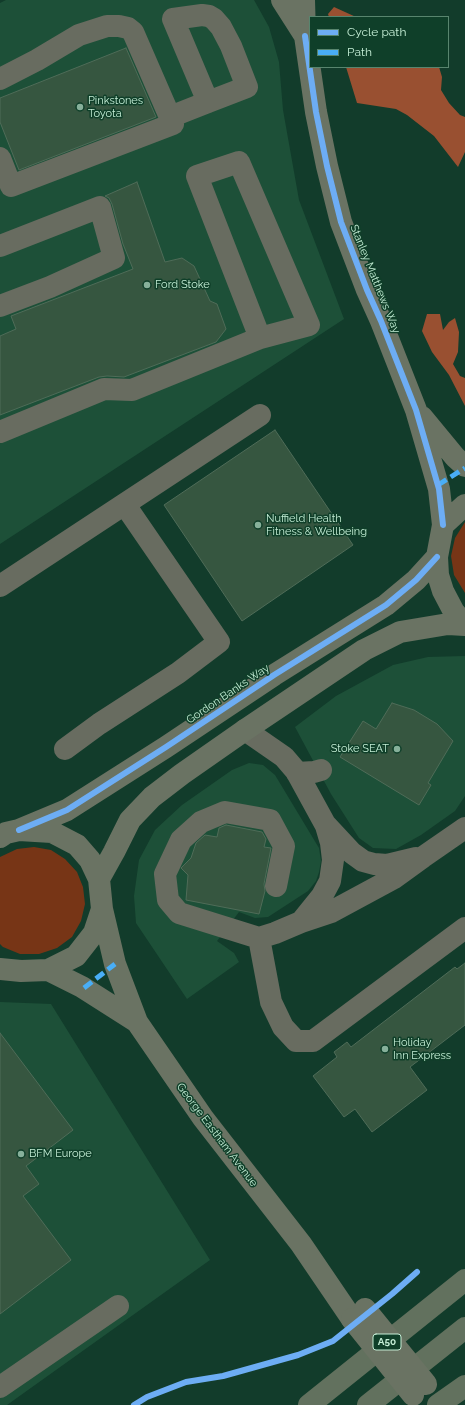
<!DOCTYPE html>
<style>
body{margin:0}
#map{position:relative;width:465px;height:1405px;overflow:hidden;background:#123c2b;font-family:Raleway,sans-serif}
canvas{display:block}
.legend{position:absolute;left:309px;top:16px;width:140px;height:52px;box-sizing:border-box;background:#0f3f29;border:1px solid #58856e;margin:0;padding:5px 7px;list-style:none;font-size:12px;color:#c5eed6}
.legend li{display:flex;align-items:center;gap:8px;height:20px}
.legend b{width:20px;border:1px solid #58856e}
</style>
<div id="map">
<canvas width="465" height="1405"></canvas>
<ul class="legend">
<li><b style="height:5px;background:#6dadf4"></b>Cycle path</li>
<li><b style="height:5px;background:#49aef6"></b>Path</li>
</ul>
</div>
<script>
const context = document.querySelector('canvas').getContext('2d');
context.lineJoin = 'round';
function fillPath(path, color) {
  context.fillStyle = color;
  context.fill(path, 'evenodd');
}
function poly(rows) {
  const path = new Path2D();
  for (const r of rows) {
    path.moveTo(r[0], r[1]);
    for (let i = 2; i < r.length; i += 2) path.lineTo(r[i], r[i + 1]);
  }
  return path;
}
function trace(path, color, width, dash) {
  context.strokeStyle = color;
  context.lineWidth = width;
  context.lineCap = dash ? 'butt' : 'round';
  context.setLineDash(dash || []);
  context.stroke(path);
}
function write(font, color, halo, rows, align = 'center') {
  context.font = font + ' Raleway,sans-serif';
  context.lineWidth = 3;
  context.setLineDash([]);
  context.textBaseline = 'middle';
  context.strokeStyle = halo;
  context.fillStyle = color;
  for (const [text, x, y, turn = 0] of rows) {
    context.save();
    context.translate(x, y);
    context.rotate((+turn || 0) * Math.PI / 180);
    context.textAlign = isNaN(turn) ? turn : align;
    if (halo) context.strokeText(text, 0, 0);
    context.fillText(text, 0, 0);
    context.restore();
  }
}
const built = poly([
 [6,0,254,0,269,27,279,62,283,110,299,200,344,319,0,544,0,3],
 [465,656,465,796,455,811,421,835,396,849,373,848,359,838,331,794,295,727,336,696,393,665,428,657],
 [249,763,263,765,275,775,319,848,321,861,319,872,316,881,308,891,268,917,255,918,239,912,217,941,234,953,239,962,187,999,136,923,134,896,139,860,155,830,182,805,232,770],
 [0,1002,51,1004,210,1260,7,1405,0,1405]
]);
const green = poly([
 [465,522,465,593,454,575,451,556,455,538],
 [34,847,51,850,65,859,77,872,83,887,85,904,81,921,72,937,57,948,39,954,20,954,3,947,0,944,0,857,17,849]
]);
const forest = poly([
 [334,7,356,17,329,17,328,14],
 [346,67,439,67,442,77,441,90,449,103,460,115,465,117,465,152,458,167,434,136,407,115,396,109,357,103],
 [427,314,440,314,443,330,449,322,455,318,459,332,458,352,453,364,460,376,465,378,465,406,449,375,432,352,422,331]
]);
const building = poly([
 [126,48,156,117,19,170,0,122,0,98,126,48],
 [137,182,165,262,182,258,194,266,210,301,217,304,226,329,216,342,124,377,107,376,99,377,0,415,0,336,16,329,11,316,133,269,123,244,112,204,109,198,105,196,137,182],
 [275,430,353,545,242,621,164,505,275,430],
 [392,703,414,710,437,724,453,741,428,783,431,785,419,805,340,757,363,721,376,729,392,703],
 [226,825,262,832,266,839,264,847,271,848,264,884,265,891,259,914,186,900,188,875,181,868,191,858,196,843,205,835,217,837,219,828,226,825],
 [465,963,465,1025,410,1067,427,1090,372,1132,355,1109,344,1117,313,1076,337,1057,334,1052,347,1042,351,1047,455,967,457,969,465,963],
 [0,1033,73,1130,26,1166,39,1184,23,1196,71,1260,0,1314,0,1033]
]);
const minor = poly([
 [0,79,37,60,79,35,107,26,119,26,128,28,133,32,173,124,11,186,0,158],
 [170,117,208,102,247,87,231,46,221,27,214,19,209,16,202,15,173,19,208,102],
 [0,246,100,207,114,258,50,287,0,306],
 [0,432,104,389,132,390,260,338,309,325,239,162,197,176,260,338],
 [0,586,260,415],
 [245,730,284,757,296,771,325,824,352,853,363,861,374,864,387,865,416,858],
 [65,749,99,724,178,673,219,642,125,505],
 [297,773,314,772,321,770],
 [276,886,284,846,270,820,225,812,201,822,181,840,165,874,168,900,179,913,259,938,275,933,301,922,331,912,394,878,423,857,465,828],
 [301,922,322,896,330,881,333,860,331,843,326,826],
 [259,938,271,1002,283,1027,296,1041,313,1041,465,928],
 [0,1387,118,1306]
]);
const major = poly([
 [282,0,305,36],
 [304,0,305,36,316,112,327,166,341,222,367,290,381,321,416,410,439,489,443,525],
 [422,417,455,457,465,466],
 [465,505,443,525,437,557,438,575,443,591,454,612,461,620,465,622],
 [19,830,67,810,166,747,274,675,386,605,416,580,437,557],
 [0,837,6,833,19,830,52,832,77,845,90,860,99,879,102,909,94,933,76,956,48,970,21,971,0,969],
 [99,879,114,852,130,820,152,797,182,774,245,730,364,650,400,632,448,624,465,625],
 [102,909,115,964,137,1022,203,1118,301,1244,352,1319],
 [48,970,82,987,137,1022]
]);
const highway = poly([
 [309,1405,465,1280],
 [368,1405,465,1328],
 [438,1405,465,1386]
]);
const majorBridge = poly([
 [365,1309,426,1384],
 [352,1319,413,1395]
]);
const quiet = poly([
 [438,485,465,468],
 [84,988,115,964]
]);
const cycleway = poly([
 [305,36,316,112,327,166,341,222,367,290,381,321,416,410,439,489,443,525],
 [19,830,67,810,166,747,274,675,386,605,416,580,437,557],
 [134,1405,147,1397,186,1382,223,1376,298,1355,333,1341,392,1294,417,1272]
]);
const markers = [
 [80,107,4,"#86b09a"],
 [147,285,4,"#86b09a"],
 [258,525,4,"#86b09a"],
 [397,749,4,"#86b09a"],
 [385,1049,4,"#86b09a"],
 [21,1154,4,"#86b09a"]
];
const shields = [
 [387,1342,28]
];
const shieldNames = [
 ["A50",387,1342]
];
const poiNames = [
 ["Pinkstones",88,101],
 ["Toyota",88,114],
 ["Ford Stoke",155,285],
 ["Nuffield Health",266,519],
 ["Fitness & Wellbeing",266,532],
 ["Stoke SEAT",389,749,"right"],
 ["Holiday",393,1043],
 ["Inn Express",393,1056],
 ["BFM Europe",29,1154]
];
const streetNames = [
 ["Stanley Matthews Way",375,279,68],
 ["Gordon Banks Way",228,694,-34],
 ["George Eastham Avenue",217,1135,53]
];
fillPath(built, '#1d5038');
fillPath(green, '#773516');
fillPath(forest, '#995031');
fillPath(building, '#365640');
trace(building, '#4f6c58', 1);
trace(minor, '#686c60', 22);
trace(major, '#6a7363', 22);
trace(highway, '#62715e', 22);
trace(majorBridge, '#6a7363', 22);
trace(quiet, '#49aef6', 5, [10, 5]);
trace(cycleway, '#6dadf4', 6);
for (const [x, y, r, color] of markers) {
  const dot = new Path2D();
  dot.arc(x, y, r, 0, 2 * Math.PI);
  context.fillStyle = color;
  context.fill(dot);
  trace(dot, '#0f3f29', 1.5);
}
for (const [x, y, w] of shields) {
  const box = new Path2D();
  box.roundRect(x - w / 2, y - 8, w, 16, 3);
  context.fillStyle = '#0f3f29';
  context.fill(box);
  trace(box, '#c5eed6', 1);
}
write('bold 10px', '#c5eed6', null, shieldNames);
write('11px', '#c5eed6', '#0f3f29', poiNames, 'left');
write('11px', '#c5eed6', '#0f3f29', streetNames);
</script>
